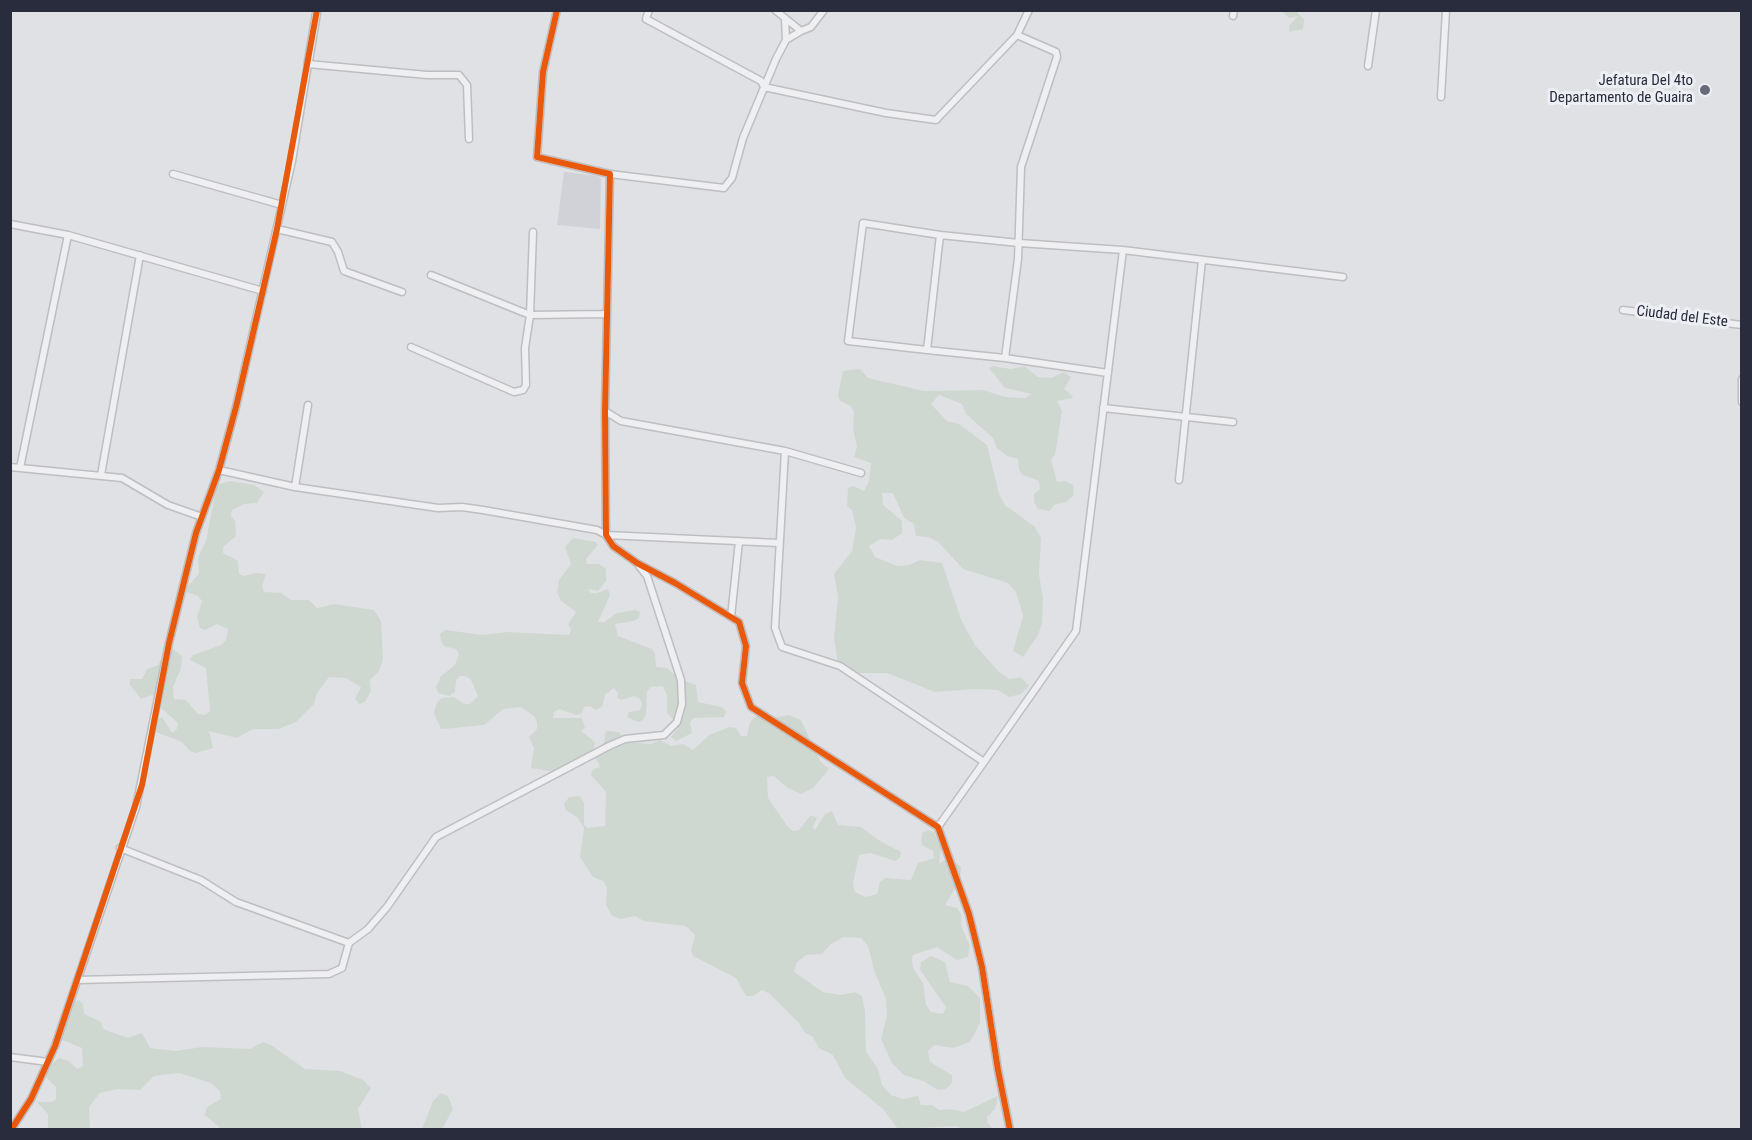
<!DOCTYPE html>
<style>
body{margin:0}
#map{position:relative;width:1752px;height:1140px;overflow:hidden;background:#e0e1e4;font-family:"Roboto Condensed",sans-serif}
canvas{display:block}
.frame{position:absolute;inset:0;border:12px solid #282c3c;pointer-events:none}
</style>
<div id="map">
<canvas width="1752" height="1140"></canvas>
<div class="frame"></div>
</div>
<script>
const context = document.querySelector('canvas').getContext('2d');
context.lineJoin = 'round';
function fillPath(path, color) {
  context.fillStyle = color;
  context.fill(path, 'evenodd');
}
function poly(rows) {
  const path = new Path2D();
  for (const r of rows) {
    path.moveTo(r[0], r[1]);
    for (let i = 2; i < r.length; i += 2) path.lineTo(r[i], r[i + 1]);
  }
  return path;
}
function trace(path, color, width, dash) {
  context.strokeStyle = color;
  context.lineWidth = width;
  context.lineCap = dash ? 'butt' : 'round';
  context.setLineDash(dash || []);
  context.stroke(path);
}
function write(font, color, halo, rows, align = 'center') {
  context.font = font + ' "Roboto Condensed",sans-serif';
  context.lineWidth = 6;
  context.setLineDash([]);
  context.textBaseline = 'middle';
  context.strokeStyle = halo;
  context.fillStyle = color;
  for (const [text, x, y, turn = 0] of rows) {
    context.save();
    context.translate(x, y);
    context.rotate((+turn || 0) * Math.PI / 180);
    context.textAlign = isNaN(turn) ? turn : align;
    if (halo) context.strokeText(text, 0, 0);
    context.fillText(text, 0, 0);
    context.restore();
  }
}
const built = poly([
 [564,172,598,176,601,179,600,229,557,225]
]);
const green = poly([
 [1282,11,1297,12,1304,20,1303,29,1289,32,1289,26,1298,16,1289,18],
 [992,366,1011,369,1024,366,1038,377,1051,378,1064,372,1071,377,1064,389,1073,396,1072,398,1057,401,1062,411,1055,455,1051,459,1057,482,1065,481,1073,485,1074,495,1066,502,1054,505,1050,511,1038,509,1034,502,1034,494,1040,489,1039,481,1023,475,1019,470,1018,459,1007,456,997,448,993,438,966,414,962,404,939,395,931,404,947,421,959,424,987,445,999,494,1005,505,1035,527,1041,538,1039,574,1043,599,1042,623,1038,635,1023,657,1013,651,1023,616,1016,592,1008,583,963,569,938,542,928,537,916,536,914,524,904,518,893,493,882,493,883,505,902,521,902,533,892,540,880,539,869,546,875,557,897,566,909,565,920,560,942,563,962,622,975,645,999,672,1009,679,1021,677,1029,686,1021,694,1009,697,998,690,975,689,935,692,887,673,847,673,838,664,834,638,838,597,834,574,852,551,856,528,852,510,847,506,848,488,853,486,864,491,869,481,871,463,854,457,857,447,853,429,854,412,851,406,840,401,838,395,843,371,860,369,868,378,924,391,983,390,1005,397,1025,398,1032,394,1005,388,989,368],
 [230,481,254,485,264,492,257,503,244,504,232,510,231,516,235,521,236,536,223,547,223,553,238,561,239,574,244,576,255,573,266,574,262,586,264,592,281,593,291,600,309,600,317,608,334,604,374,610,381,621,383,659,379,671,370,680,371,691,365,702,359,704,355,699,361,687,346,678,329,677,317,693,314,704,296,722,278,729,253,729,237,738,209,731,213,748,196,753,190,751,182,742,153,731,157,720,162,717,172,733,177,729,178,723,161,708,158,697,152,695,141,699,130,685,130,679,142,679,147,669,158,665,167,650,173,649,182,656,181,668,173,687,174,699,186,700,198,714,205,715,210,711,206,668,190,660,193,655,221,645,226,640,228,629,217,624,205,630,200,628,197,617,202,601,198,596,187,592,187,587,199,574,198,557,206,541,216,489,219,484],
 [573,538,596,542,598,545,586,559,587,564,599,564,606,569,606,581,598,591,588,589,591,593,597,593,608,589,610,595,598,622,604,622,617,613,635,610,640,612,639,618,634,621,615,624,618,636,652,649,655,654,656,667,667,668,681,680,696,685,698,702,722,707,726,711,724,717,694,718,690,722,692,733,676,741,671,737,678,728,676,722,667,713,667,696,663,686,651,687,647,691,646,714,643,720,638,722,627,717,629,712,640,710,642,704,640,699,634,696,622,700,617,698,618,693,614,688,605,695,602,707,595,710,590,706,584,707,582,713,576,715,559,709,554,712,553,718,582,718,585,728,581,731,595,742,593,753,560,771,554,772,531,768,534,748,529,737,537,729,537,723,535,717,521,707,503,709,484,725,455,728,441,729,434,713,437,702,442,698,454,697,464,704,470,704,478,696,471,680,466,676,460,676,456,680,455,692,449,696,438,693,436,687,441,676,455,665,459,654,456,649,444,646,441,641,440,634,445,630,483,635,507,632,569,635,571,630,568,624,576,612,561,601,557,592,559,580,571,564,565,547],
 [789,715,801,720,820,761,829,769,813,788,801,794,788,788,774,776,767,777,768,798,788,827,793,831,799,830,810,816,814,816,817,818,813,827,815,830,825,814,832,811,838,825,861,827,880,841,901,852,900,858,895,861,871,853,859,855,853,883,855,892,866,897,877,894,880,882,885,878,911,880,918,863,934,858,933,851,922,845,921,841,922,833,928,830,934,832,941,848,939,864,949,857,961,867,960,880,945,905,957,908,961,914,961,926,970,946,968,957,957,960,937,947,913,955,912,960,913,968,923,983,926,1005,931,1012,943,1014,946,1007,920,970,921,962,931,956,945,962,950,982,968,986,980,998,980,1023,970,1042,953,1048,934,1045,928,1051,930,1062,952,1075,952,1083,946,1089,938,1090,923,1081,904,1075,892,1063,881,1039,887,1016,886,999,875,973,868,946,861,938,843,937,831,944,822,954,806,955,797,962,794,972,823,992,841,995,855,992,862,996,865,1011,866,1052,878,1069,882,1085,891,1095,903,1099,918,1096,921,1105,932,1105,939,1110,950,1109,964,1112,998,1096,995,1109,987,1117,987,1122,993,1129,963,1129,956,1126,898,1129,883,1109,845,1078,833,1055,819,1048,813,1037,804,1032,799,1023,770,994,762,990,753,996,746,996,736,978,693,956,691,951,695,935,686,926,644,921,635,916,621,919,612,916,606,905,607,888,603,881,593,877,580,857,584,828,578,818,566,810,564,804,569,797,580,796,584,803,584,825,588,828,605,826,606,792,591,775,593,769,600,767,594,755,604,742,606,731,619,732,626,742,651,744,660,740,671,746,683,744,693,750,709,735,730,727,736,728,741,736,747,736,750,722,756,716,771,718],
 [78,1000,83,1004,84,1014,101,1022,103,1029,128,1038,142,1033,150,1048,176,1051,202,1047,250,1049,263,1042,271,1045,305,1069,340,1071,363,1080,371,1088,358,1109,362,1130,221,1129,205,1115,207,1107,221,1099,220,1091,211,1083,179,1073,154,1076,140,1090,117,1089,100,1093,89,1107,90,1129,48,1129,48,1114,37,1102,52,1102,56,1099,56,1087,46,1077,47,1068,59,1058,69,1061,77,1069,83,1066,82,1048,60,1039,73,1003],
 [441,1093,448,1096,453,1109,442,1129,422,1129,433,1101]
]);
const minor = poly([
 [557,10,543,72,537,157,610,174,605,411,606,535,613,546,637,563,675,583,739,622,746,646,742,683,751,707,938,827,969,914,982,967,998,1070,1010,1130],
 [649,10,646,19,761,81,764,87,886,113,936,120,1017,35,1029,10],
 [1233,16,1234,10],
 [785,19,786,40],
 [801,31,811,27,824,10],
 [1368,66,1376,10],
 [1441,97,1446,10],
 [173,174,282,205],
 [610,174,724,188,732,178,743,138,776,59,786,40,801,31,775,10],
 [10,224,68,235,263,291],
 [277,229,332,242,338,252,344,271,402,292],
 [940,235,1019,243,1123,250,1343,277],
 [431,275,530,315,606,314],
 [1623,310,1742,325],
 [411,347,514,392,523,390,526,385,525,348,530,315,533,232],
 [927,350,940,235,863,223,848,341,927,350,1005,358,1108,373],
 [1005,358,1018,259,1021,167,1057,57,1056,52,1017,35],
 [1742,379,1742,402],
 [1103,408,1233,422],
 [605,411,621,421,785,451,861,473],
 [785,451,775,628,782,647,840,666,984,762,1076,631,1123,250],
 [10,467,122,478,168,505,202,517],
 [20,468,68,235],
 [219,470,295,487,438,508,462,507,483,510,597,530,606,535,779,543],
 [101,475,140,255],
 [1179,480,1202,260],
 [295,487,308,405],
 [731,617,739,541],
 [938,827,984,762],
 [120,848,201,880,236,902,349,943],
 [77,980,329,974,342,968,349,943,368,929,387,907,436,837,609,746,625,739,664,735,677,722,682,704,681,680,647,576,639,566],
 [10,1057,48,1062],
 [11,1130,31,1099,55,1046,136,807,169,643,196,533,219,470,236,407,292,161,308,64,427,75,459,75,467,85,469,139]
]);
const tertiary = poly([
 [308,64,317,10]
]);
const cycleway = poly([
 [557,10,543,72,537,157,610,174,605,411,606,535,613,546,637,563,675,583,739,622,746,646,742,683,751,707,938,827,969,914,982,967,998,1070,1010,1130],
 [11,1130,31,1099,55,1046,142,785,169,643,196,533,219,470,236,407,277,229,317,10]
]);
const markers = [
 [1705,90,6,"#686b77"]
];
const poiNames = [
 ["Jefatura Del 4to",1693,81],
 ["Departamento de Guaira",1693,98]
];
const streetNames = [
 ["Ciudad del Este",1682,317,7]
];
fillPath(built, '#d0d2d8');
fillPath(green, '#cfd8d0');
trace(minor, '#bdbec1', 9);
trace(tertiary, '#bdbec1', 10);
trace(minor, '#efeff1', 6);
trace(tertiary, '#efeff1', 7);
trace(cycleway, '#e8590c', 6);
for (const [x, y, r, color] of markers) {
  const dot = new Path2D();
  dot.arc(x, y, r, 0, 2 * Math.PI);
  context.fillStyle = color;
  context.fill(dot);
  trace(dot, '#edeff4', 2);
}
write('15px', '#282c3c', '#edeff4', poiNames, 'right');
write('15px', '#282c3c', '#edeff4', streetNames);
</script>
